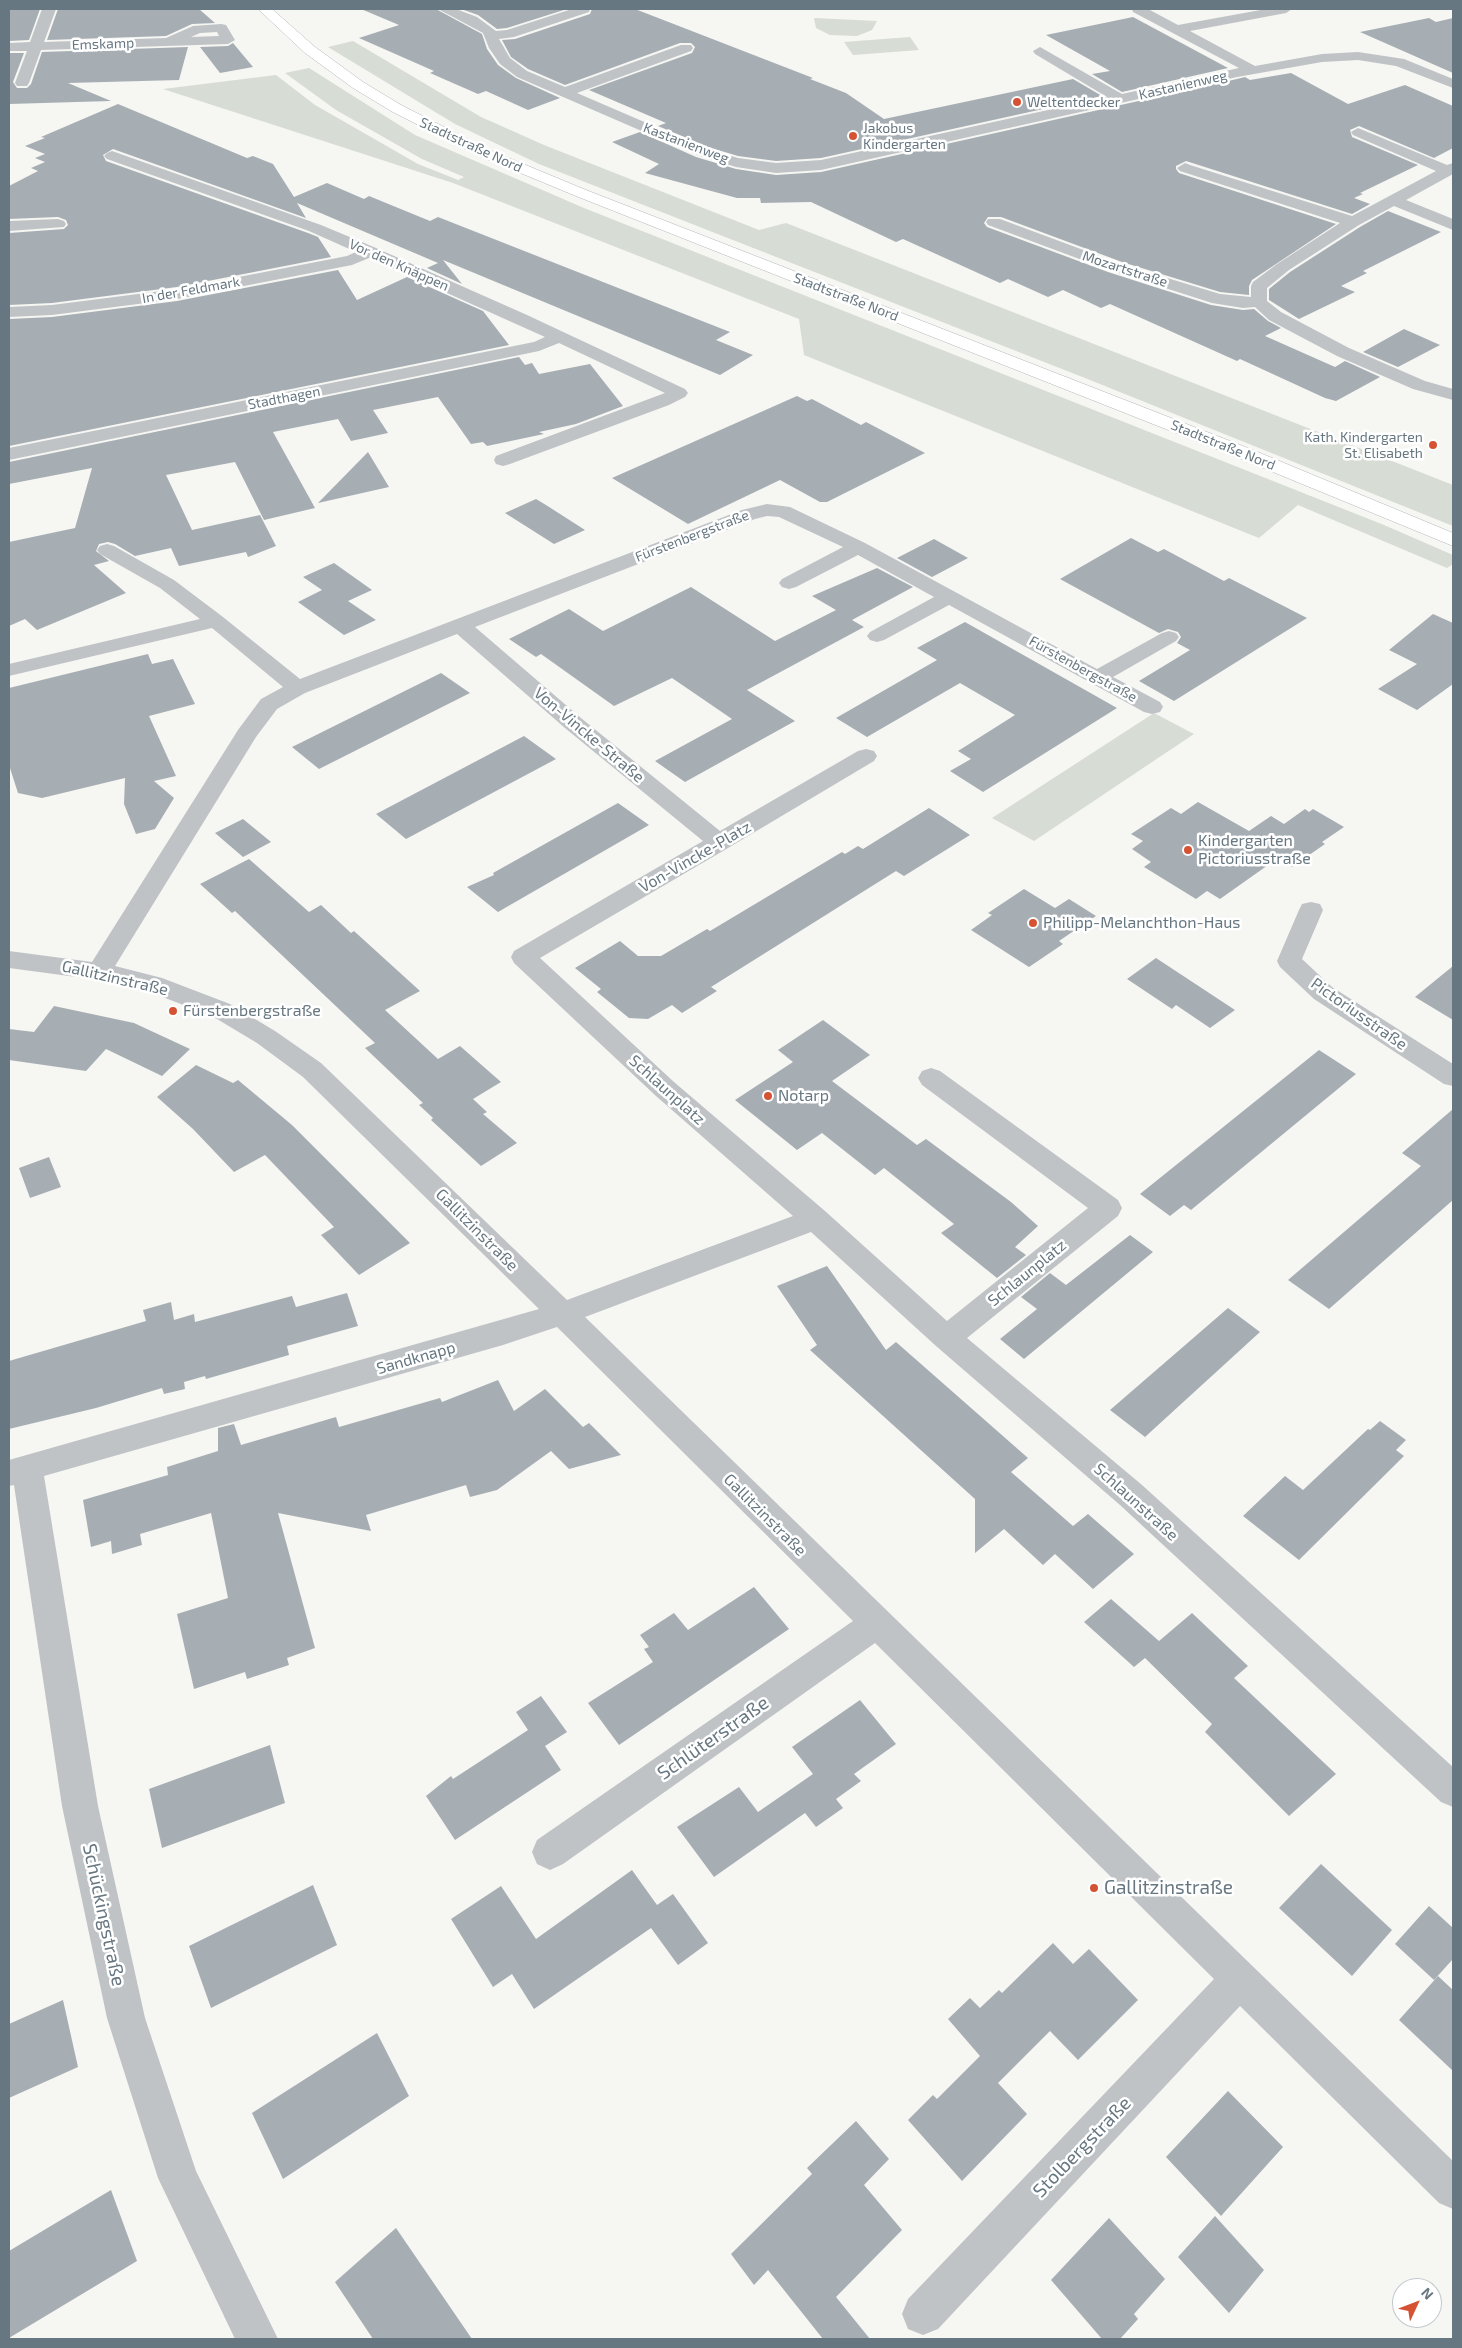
<!DOCTYPE html>
<meta charset="utf-8">
<style>
body{margin:0}
#map{position:relative;width:1462px;height:2348px;overflow:hidden;background:#f6f6f3;font-family:"Exo 2",sans-serif}
canvas{display:block}
.frame{position:absolute;inset:0;border:10px solid #677781;pointer-events:none}
.north{position:absolute;left:1392px;top:2278px;width:50px;height:50px;box-sizing:border-box;background:#fff;border:1px solid #c2c9cd;border-radius:50%;rotate:47deg;font-size:14px;font-weight:700;line-height:20px;text-align:center;color:#677781}
.north::after{content:'';display:block;margin:auto;width:18px;height:22px;background:#d55233;clip-path:polygon(50% 0,100% 100%,50% 72%,0 100%)}
</style>
<div id="map">
<canvas width="1462" height="2348"></canvas>
<div class="frame"></div>
<div class="north">N</div>
</div>
<script>
const context = document.querySelector('canvas').getContext('2d');
context.lineJoin = 'round';
function fillPath(path, color) {
  context.fillStyle = color;
  context.fill(path, 'evenodd');
}
function poly(rows) {
  const path = new Path2D();
  for (const r of rows) {
    path.moveTo(r[0], r[1]);
    for (let i = 2; i < r.length; i += 2) path.lineTo(r[i], r[i + 1]);
  }
  return path;
}
function trace(path, color, width, dash) {
  context.strokeStyle = color;
  context.lineWidth = width;
  context.lineCap = dash ? 'butt' : 'round';
  context.setLineDash(dash || []);
  context.stroke(path);
}
function write(font, color, halo, rows, align = 'center') {
  context.font = font + ' "Exo 2",sans-serif';
  context.lineWidth = 5;
  context.setLineDash([]);
  context.textBaseline = 'middle';
  context.strokeStyle = halo;
  context.fillStyle = color;
  for (const [text, x, y, turn = 0] of rows) {
    context.save();
    context.translate(x, y);
    context.rotate((+turn || 0) * Math.PI / 180);
    context.textAlign = isNaN(turn) ? turn : align;
    if (halo) context.strokeText(text, 0, 0);
    context.fillText(text, 0, 0);
    context.restore();
  }
}
const green = poly([
 [814,18,877,21,872,30,857,36,830,35,816,28],
 [910,37,919,50,853,55,844,42],
 [353,41,481,117,544,145,759,230,786,223,1453,485,1453,526,1085,378,539,164,455,124,328,47],
 [309,68,415,135,584,208,1384,525,1453,555,1453,564,1447,568,1298,505,1259,538,804,355,799,319,453,183,163,89,276,75,315,105,418,164,458,180,464,177,422,159,336,110,285,73],
 [1154,713,1194,734,1034,841,992,818]
]);
const building = poly([
 [9,9,40,9,29,40,9,41],
 [58,9,199,9,215,23,192,24,166,36,47,40],
 [361,9,436,9,482,34,487,49,498,65,516,78,560,98,528,110,486,91,478,94,430,73,434,71,359,38,399,25],
 [461,9,567,9,507,28,497,29,478,15],
 [592,9,635,9,813,78,810,79,846,93,884,119,1073,79,1102,96,821,158,776,161,738,156,708,147,658,126,666,123,589,90,692,53,695,47,691,43,680,43,565,85,528,69,511,57,502,40,515,39,590,14],
 [1133,17,1228,68,1122,92,1092,74,1110,71,1046,35],
 [1429,18,1436,22,1453,18,1453,73,1360,32],
 [233,43,253,67,220,73,200,47,228,46],
 [188,47,179,80,68,83,111,101,9,104,9,53,24,53,13,82,17,88,27,88,31,84,42,52],
 [1291,73,1348,104,1405,85,1453,106,1453,148,1434,158,1359,126,1350,130,1352,137,1418,165,1360,193,1363,194,1354,198,1370,204,1352,214,1186,161,1176,166,1176,169,1179,173,1336,224,1252,280,1249,286,1249,295,1220,292,1122,262,1001,217,988,217,984,223,987,227,1108,272,1211,305,1243,310,1254,309,1268,321,1281,328,1265,336,1335,367,1345,361,1380,377,1336,401,1325,398,1240,359,1237,361,1110,304,1101,308,1063,290,1048,297,1008,279,1000,283,903,239,896,242,811,202,761,203,760,198,737,198,645,173,659,164,612,142,640,132,696,157,736,169,776,175,821,172,1237,79,1245,77,1250,80],
 [118,104,247,158,253,156,273,164,294,197,327,183,364,199,369,196,430,221,438,217,730,332,716,340,753,355,720,375,443,260,462,284,427,268,438,263,297,203,306,218,113,149,103,155,106,161,308,233,318,237,331,257,177,287,52,303,9,305,9,233,64,229,68,225,66,220,58,217,9,219,9,186,38,171,31,168,45,162,35,158,45,154,25,146,45,138,41,137],
 [1388,211,1441,232,1363,271,1367,273,1341,286,1355,292,1299,319,1269,300,1269,289,1290,272,1360,227],
 [338,270,357,300,407,277,483,311,509,345,9,446,9,319,52,317,177,301],
 [1404,329,1440,345,1398,367,1363,352],
 [519,357,525,365,532,363,539,374,590,364,623,406,576,424,539,432,544,434,487,446,483,442,471,444,438,397,373,410,388,433,351,441,338,419,273,432,315,508,264,520,235,462,166,475,192,530,260,515,276,546,248,557,246,552,179,566,171,548,135,556,115,544,108,542,99,544,96,551,109,561,94,565,126,593,37,630,25,619,9,626,9,542,75,528,92,468,9,484,9,462],
 [797,396,807,401,812,399,861,425,866,422,925,453,827,502,820,502,780,480,688,524,612,478],
 [368,452,389,487,318,503],
 [536,499,546,505,585,530,554,544,505,513],
 [1131,538,1158,552,1164,549,1224,581,1229,578,1307,618,1174,701,1139,681,1190,650,1177,643,1181,637,1178,632,1168,629,1159,633,1060,579],
 [934,539,968,558,932,577,897,558],
 [334,563,372,590,348,601,376,620,344,635,298,602,322,590,303,577],
 [877,568,913,587,852,620,864,627,747,690,795,721,685,782,655,761,732,719,672,678,614,706,541,654,536,657,509,639,569,609,603,631,691,587,775,641,836,610,812,596],
 [1433,614,1453,623,1453,684,1417,710,1378,689,1417,664,1389,650],
 [965,622,1117,708,983,792,950,771,971,759,958,751,1015,715,960,683,867,737,836,718,937,660,917,648],
 [148,654,152,664,173,659,195,704,149,716,176,776,154,781,174,798,155,829,136,834,124,804,125,778,42,798,18,793,9,765,9,688],
 [441,673,470,693,319,769,292,747],
 [524,736,556,759,406,839,376,814],
 [1198,802,1249,831,1271,816,1284,824,1305,809,1309,812,1313,809,1344,827,1322,842,1325,844,1292,867,1278,858,1220,899,1207,891,1196,899,1144,867,1151,862,1132,849,1143,841,1131,834,1171,808,1181,814],
 [618,803,649,825,498,912,467,887,494,875,493,873],
 [929,808,970,835,904,876,896,871,711,987,717,991,682,1013,672,1005,648,1019,629,1018,597,992,601,989,575,968,620,941,638,956,661,956,707,929,710,931,842,852,845,854,858,846,863,849],
 [243,819,271,842,243,857,215,833],
 [249,859,309,912,321,905,351,933,354,931,420,991,385,1010,438,1059,460,1046,501,1082,473,1099,487,1112,483,1114,517,1143,481,1166,431,1120,433,1118,419,1105,423,1103,365,1048,375,1043,235,911,232,913,200,884],
 [1024,889,1055,908,1069,899,1096,916,1059,941,1063,944,1029,967,971,930,992,915,988,913],
 [1156,958,1235,1010,1210,1028,1176,1005,1172,1009,1127,979],
 [1453,966,1453,1020,1415,997],
 [54,1006,134,1023,190,1049,162,1076,106,1049,86,1071,9,1060,9,1029,34,1032],
 [823,1020,870,1055,832,1081,917,1145,926,1139,1011,1202,1038,1226,1015,1247,1026,1255,997,1278,941,1233,954,1224,884,1168,875,1175,822,1133,797,1150,735,1100,793,1062,778,1050],
 [1319,1050,1356,1074,1191,1210,1184,1205,1170,1216,1140,1194],
 [196,1065,233,1083,238,1080,292,1125,410,1243,359,1275,321,1235,334,1227,265,1155,234,1172,193,1129,157,1097],
 [1453,1109,1453,1200,1329,1309,1288,1280,1421,1166,1402,1153],
 [49,1157,61,1187,30,1198,19,1168],
 [1130,1235,1153,1252,1024,1359,1000,1339,1037,1309,1021,1297,1050,1273,1066,1285],
 [827,1266,886,1350,896,1342,1028,1458,1011,1472,1073,1526,1088,1514,1134,1554,1093,1589,1055,1554,1043,1565,1004,1529,975,1553,975,1499,810,1350,817,1345,777,1286],
 [347,1293,358,1326,287,1346,289,1355,206,1379,205,1376,184,1382,185,1389,164,1394,162,1388,96,1408,9,1429,9,1361,146,1321,143,1310,171,1302,174,1320,194,1314,195,1322,292,1296,296,1307],
 [1228,1308,1260,1332,1145,1437,1110,1410],
 [498,1380,514,1411,545,1389,583,1427,589,1423,621,1455,569,1469,551,1451,497,1490,470,1497,466,1485,366,1515,371,1531,278,1513,315,1648,287,1658,289,1665,247,1679,245,1672,194,1689,177,1614,228,1598,211,1513,140,1534,142,1545,112,1554,111,1541,91,1547,83,1500,168,1475,167,1467,218,1451,218,1428,234,1424,241,1445,336,1417,339,1427,440,1398,442,1402],
 [1380,1421,1406,1440,1396,1450,1404,1456,1299,1560,1243,1516,1285,1476,1303,1490,1368,1429,1370,1430],
 [754,1587,789,1629,619,1745,588,1703,653,1662,644,1649,649,1647,640,1635,674,1613,688,1630],
 [1111,1599,1159,1641,1192,1613,1248,1666,1234,1678,1336,1774,1289,1816,1205,1732,1212,1724,1145,1658,1134,1667,1084,1622],
 [541,1696,567,1732,545,1746,561,1770,455,1840,426,1796,451,1776,453,1779,528,1730,516,1712],
 [860,1700,896,1744,854,1774,861,1781,836,1799,843,1808,816,1827,805,1813,714,1877,677,1827,739,1787,758,1812,813,1774,792,1747],
 [270,1745,285,1803,162,1848,149,1789],
 [1321,1864,1392,1930,1352,1976,1279,1908],
 [632,1870,657,1905,673,1894,708,1943,678,1965,651,1928,534,2009,512,1974,493,1987,451,1919,501,1886,536,1939],
 [313,1885,337,1945,211,2008,189,1946],
 [1429,1906,1453,1928,1453,1959,1434,1980,1395,1944],
 [1053,1943,1073,1964,1089,1949,1138,2000,1078,2060,1050,2031,998,2083,1027,2114,962,2181,908,2120,933,2095,937,2099,980,2056,948,2019,970,1998,980,2008,999,1990,1002,1993],
 [1438,1976,1453,1990,1453,2071,1399,2020],
 [63,2000,78,2067,9,2098,9,2024],
 [377,2033,409,2096,283,2179,252,2113],
 [1228,2091,1283,2147,1221,2216,1166,2157],
 [856,2121,889,2159,864,2185,902,2230,836,2297,870,2339,823,2339,768,2270,754,2285,731,2254,812,2174,807,2168],
 [111,2190,137,2261,9,2338,9,2251],
 [1215,2216,1264,2270,1229,2313,1178,2257],
 [1109,2218,1165,2279,1134,2314,1138,2319,1120,2339,1102,2339,1051,2280],
 [396,2228,472,2339,373,2339,335,2282]
]);
const minor = poly([
 [42,9,56,9,44,42,166,38,193,26,221,24,226,25,235,40,228,44,41,50,29,83,27,86,17,86,15,83,27,51,9,51,9,43,30,42,42,9],
 [217,32,219,36,191,37,200,33,217,32],
 [438,9,456,9,477,17,496,31,507,30,572,9,590,9,589,12,514,37,499,39,510,58,527,71,565,87,681,45,691,45,693,48,691,51,577,93,707,149,738,158,776,163,821,160,1107,97,1035,54,1033,51,1040,47,1122,94,1239,68,1133,12,1132,9,1148,9,1178,25,1266,9,1292,9,1286,13,1190,31,1255,66,1322,54,1358,52,1404,59,1453,79,1453,88,1396,66,1358,60,1322,62,1237,77,821,170,776,173,736,167,697,155,517,77,500,64,489,48,483,33,438,9],
 [1358,128,1447,165,1453,163,1453,174,1406,200,1453,219,1453,230,1394,206,1359,225,1289,270,1267,288,1267,301,1281,312,1349,348,1425,381,1453,389,1453,400,1413,389,1337,356,1269,320,1255,307,1243,308,1212,303,1109,270,988,225,986,222,988,219,1000,219,1121,264,1220,294,1251,297,1251,286,1253,282,1277,264,1340,223,1180,171,1177,168,1185,163,1190,165,1352,216,1436,171,1353,135,1351,132,1358,128],
 [112,151,321,225,376,248,527,315,685,389,688,393,685,397,669,405,510,464,503,466,496,464,494,460,496,456,665,393,559,343,539,351,9,460,9,448,534,342,545,337,369,258,352,265,177,299,52,315,9,317,9,307,52,305,177,289,347,256,356,252,309,231,107,159,104,156,107,153,112,151],
 [58,219,64,221,66,224,64,227,9,231,9,221,58,219],
 [767,504,790,507,865,543,1097,669,1162,633,1169,631,1176,633,1179,637,1176,641,1113,677,1160,702,1163,707,1160,712,1152,714,1144,712,949,605,884,640,877,642,870,640,867,636,870,632,934,597,858,555,796,587,789,589,782,587,779,583,782,579,843,547,779,517,767,516,755,519,475,627,581,718,720,831,858,751,866,749,874,751,877,756,874,761,728,848,540,958,674,1082,825,1211,947,1321,1088,1208,922,1085,918,1078,922,1071,931,1068,940,1071,1118,1200,1122,1208,1118,1216,967,1338,1142,1485,1453,1767,1453,1807,1441,1802,1120,1505,936,1346,811,1232,585,1317,1453,2161,1453,2209,1439,2203,1240,2006,938,2329,923,2335,908,2329,902,2314,908,2299,1214,1979,875,1643,563,1864,550,1870,537,1864,532,1852,537,1840,853,1621,557,1327,503,1345,44,1476,98,1806,145,2018,196,2171,278,2339,235,2339,158,2178,107,2018,62,1806,14,1485,9,1486,9,1460,539,1309,303,1077,257,1043,212,1016,147,991,99,980,9,968,9,951,92,962,238,730,261,699,283,687,212,628,9,676,9,664,200,619,160,588,100,554,97,550,100,546,107,544,114,546,174,580,223,617,300,679,742,510,767,504],
 [457,634,565,728,703,841,514,951,511,957,514,963,656,1096,793,1216,567,1300,321,1063,275,1031,230,1004,162,978,115,966,256,737,277,709,305,693,457,634],
 [1311,902,1320,904,1323,910,1302,959,1332,987,1453,1064,1453,1086,1444,1084,1314,999,1280,967,1277,961,1299,910,1302,904,1311,902]
]);
const major = poly([
 [258,9,272,9,315,47,363,82,401,105,487,149,586,190,1248,448,1453,533,1453,546,1234,456,576,196,477,155,391,111,353,88,305,53,258,9]
]);
const markers = [
 [1017,102,5,"#d55233"],
 [853,136,5,"#d55233"],
 [1433,445,5,"#d55233"],
 [1188,850,5,"#d55233"],
 [1033,923,5,"#d55233"],
 [173,1011,5,"#d55233"],
 [768,1096,5,"#d55233"],
 [1094,1888,5,"#d55233"]
];
const farStreetnames = [
 ["Emskamp",103,44,-2],
 ["Kastanienweg",1183,85,-13],
 ["Kastanienweg",686,143,21],
 ["Stadtstraße Nord",471,145,25],
 ["Vor den Knäppen",399,265,24],
 ["Mozartstraße",1125,269,18],
 ["In der Feldmark",191,290,-10],
 ["Stadtstraße Nord",846,297,21],
 ["Stadthagen",284,398,-11],
 ["Stadtstraße Nord",1223,445,22],
 ["Fürstenbergstraße",692,536,-21],
 ["Fürstenbergstraße",1083,669,29]
];
const farPoinames = [
 ["Weltentdecker",1027,102],
 ["Jakobus",863,128],
 ["Kindergarten",863,144],
 ["Kath. Kindergarten",1423,437,"right"],
 ["St. Elisabeth",1423,453,"right"]
];
const streetNames = [
 ["Von-Vincke-Straße",589,735,40],
 ["Von-Vincke-Platz",695,857,-30],
 ["Gallitzinstraße",115,978,13],
 ["Pictoriusstraße",1359,1014,35],
 ["Schlaunplatz",667,1090,42],
 ["Gallitzinstraße",477,1230,45],
 ["Schlaunplatz",1027,1273,-39],
 ["Sandknapp",416,1358,-16],
 ["Schlaunstraße",1136,1502,42],
 ["Gallitzinstraße",765,1515,45]
];
const poiNames = [
 ["Kindergarten",1198,841],
 ["Pictoriusstraße",1198,859],
 ["Philipp-Melanchthon-Haus",1043,923],
 ["Fürstenbergstraße",183,1011],
 ["Notarp",778,1096]
];
const nearStreetnames = [
 ["Schlüterstraße",713,1738,-35],
 ["Schückingstraße",104,1915,78],
 ["Stolbergstraße",1082,2147,-46]
];
const nearPoinames = [
 ["Gallitzinstraße",1104,1888]
];
fillPath(green, '#d7dcd4');
fillPath(building, '#a7aeb3');
trace(major, '#b3b7ba', 1);
fillPath(minor, '#bfc3c6');
fillPath(major, '#fff');
for (const [x, y, r, color] of markers) {
  const dot = new Path2D();
  dot.arc(x, y, r, 0, 2 * Math.PI);
  context.fillStyle = color;
  context.fill(dot);
  trace(dot, '#fff', 2);
}
write('14px', '#677781', '#fff', farStreetnames);
write('14px', '#677781', '#fff', farPoinames, 'left');
write('16px', '#677781', '#fff', streetNames);
write('16px', '#677781', '#fff', poiNames, 'left');
write('19px', '#677781', '#fff', nearStreetnames);
write('19px', '#677781', '#fff', nearPoinames, 'left');
</script>
